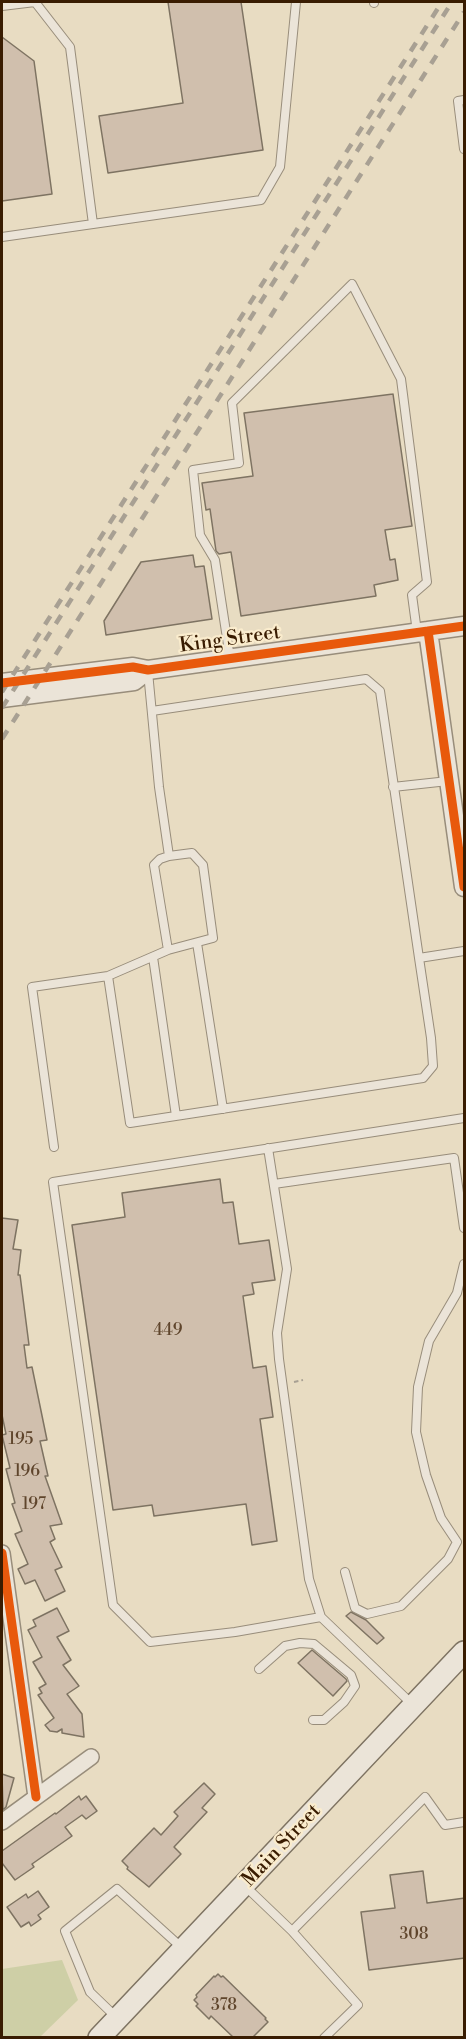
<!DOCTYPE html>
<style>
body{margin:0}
#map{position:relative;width:466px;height:2039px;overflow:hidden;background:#e8dcc2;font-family:"Libre Bodoni",serif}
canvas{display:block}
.frame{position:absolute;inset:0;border:3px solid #391c01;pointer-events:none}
</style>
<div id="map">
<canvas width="466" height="2039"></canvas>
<div class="frame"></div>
</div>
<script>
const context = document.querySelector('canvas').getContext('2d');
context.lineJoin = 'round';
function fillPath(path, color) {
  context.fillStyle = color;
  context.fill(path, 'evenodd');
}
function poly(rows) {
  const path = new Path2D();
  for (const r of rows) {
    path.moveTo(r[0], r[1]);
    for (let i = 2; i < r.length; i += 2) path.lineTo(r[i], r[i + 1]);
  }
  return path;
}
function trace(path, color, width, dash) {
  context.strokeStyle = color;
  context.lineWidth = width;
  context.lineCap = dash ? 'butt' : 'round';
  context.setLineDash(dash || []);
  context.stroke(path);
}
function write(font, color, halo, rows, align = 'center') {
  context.font = font + ' "Libre Bodoni",serif';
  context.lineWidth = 4.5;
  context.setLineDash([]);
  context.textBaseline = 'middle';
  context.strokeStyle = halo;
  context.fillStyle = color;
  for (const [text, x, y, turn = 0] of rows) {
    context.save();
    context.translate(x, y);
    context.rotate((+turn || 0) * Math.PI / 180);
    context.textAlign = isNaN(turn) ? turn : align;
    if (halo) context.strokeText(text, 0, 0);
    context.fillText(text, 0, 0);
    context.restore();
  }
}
const green = poly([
 [62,1960,78,2000,40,2037,2,2037,2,1969]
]);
const building = poly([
 [168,2,241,2,263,150,108,173,99,116,183,103,168,2],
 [2,37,34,61,52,194,2,201,2,37],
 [393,394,412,526,385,530,390,560,395,559,398,580,374,585,376,596,241,616,231,552,219,554,216,551,210,509,206,510,202,483,253,476,244,413,393,394],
 [193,555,195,567,204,566,212,619,106,635,104,621,141,562,193,555],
 [220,1179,223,1203,233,1202,239,1244,269,1240,275,1280,252,1283,254,1294,243,1296,253,1368,266,1366,273,1417,260,1419,277,1541,252,1545,246,1504,154,1516,152,1505,113,1510,72,1225,125,1217,122,1193,220,1179],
 [2,1218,18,1220,13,1249,21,1250,18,1275,20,1275,29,1345,24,1345,27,1368,32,1367,47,1440,40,1441,48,1476,45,1476,62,1524,50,1526,55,1539,50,1542,62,1567,55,1570,65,1591,45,1601,35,1580,25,1584,18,1569,28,1564,15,1534,22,1531,12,1504,15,1503,6,1469,10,1468,2,1435,6,1434,2,1415,2,1218],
 [57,1608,69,1631,57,1637,71,1660,63,1665,79,1686,67,1694,82,1714,84,1737,62,1733,62,1729,57,1732,50,1731,45,1725,54,1718,38,1695,42,1693,39,1688,46,1684,33,1662,42,1657,28,1630,36,1626,33,1620,57,1608],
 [351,1612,366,1620,384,1638,377,1644,346,1616,351,1612],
 [312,1650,346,1679,347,1681,333,1696,298,1663,312,1650],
 [2,1774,14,1778,6,1807,3,1810,2,1774],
 [204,1783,215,1794,202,1808,207,1812,174,1847,181,1854,149,1887,127,1869,128,1867,122,1861,154,1828,161,1835,178,1816,174,1812,204,1783],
 [79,1796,81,1800,86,1796,97,1811,86,1819,82,1815,65,1827,72,1836,32,1864,34,1867,15,1880,2,1863,2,1851,55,1813,56,1814,79,1796],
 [423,1871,427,1903,465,1898,465,1958,369,1970,361,1912,395,1908,390,1875,423,1871],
 [38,1891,49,1907,38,1915,41,1919,31,1926,29,1922,21,1927,7,1907,26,1894,28,1898,38,1891],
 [218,1974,221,1977,223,1976,266,2018,265,2019,268,2022,253,2037,233,2037,211,2016,209,2019,196,2006,198,2004,194,2000,197,1997,196,1995,214,1976,215,1977,218,1974]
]);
const path = poly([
 [294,1382,303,1380]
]);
const service = poly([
 [35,2,70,47,93,224],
 [374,2,374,3],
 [2,6,35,2],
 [464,100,458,101,464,149],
 [2,237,261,200,280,167,296,2],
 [230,658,215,560,200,535,193,470,239,463,232,403,352,284,401,379,427,582,412,595,417,632],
 [148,672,159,787,169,856,160,859,154,865,168,950],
 [152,711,366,679,380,691,419,958,464,951],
 [393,787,448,781],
 [169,856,192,853,203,865,213,938,168,950,108,976,130,1123,423,1078,433,1066,431,1038,419,958],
 [197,943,223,1109],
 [153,957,176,1116],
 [54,1147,32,987,108,976],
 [268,1148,287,1269,277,1333,279,1359,309,1579,321,1617,413,1705],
 [274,1184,454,1158,464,1228],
 [345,1572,355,1608,367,1614,401,1606,448,1559,457,1542,441,1518,426,1475,416,1432,418,1387,429,1341,457,1293,464,1264],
 [321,1617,235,1632,150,1642,113,1605,53,1182,464,1118],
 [259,1669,285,1646,300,1643,314,1644,351,1675,355,1686,344,1702,324,1720,313,1720],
 [245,1886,292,1931,425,1797,445,1825,464,1822],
 [292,1931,358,2005,324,2038],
 [116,2017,90,1992,65,1931,117,1889,181,1947]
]);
const minor = poly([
 [2,1553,36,1797],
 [2,1822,91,1757]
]);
const tertiary = poly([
 [428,631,464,887],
 [2,683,133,667,148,670,464,626],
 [2,698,134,681,148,670]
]);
const secondary = poly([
 [99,2038,464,1652]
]);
const rail = poly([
 [2,692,442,2],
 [2,708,452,2],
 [2,739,464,12]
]);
const cycleway = poly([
 [428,631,464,887],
 [2,683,133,667,148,670,464,626],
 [2,1553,36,1797]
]);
const numberNames = [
 ["449",168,1331],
 ["195",21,1440],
 ["196",27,1472],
 ["197",34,1505],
 ["308",414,1935],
 ["378",224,2006]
];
const streetNames = [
 ["King Street",230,640,-8],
 ["Main Street",282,1846,-47]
];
fillPath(green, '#cecfa6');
fillPath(building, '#d0bfad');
trace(building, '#7e7362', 1.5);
trace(service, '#988d7b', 10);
trace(minor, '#988d7b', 18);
trace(tertiary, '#988d7b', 21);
trace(secondary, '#7e7362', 24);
trace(path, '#a8a093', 2, [4.5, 3]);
trace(service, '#ebe4d8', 8);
trace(minor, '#ebe4d8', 15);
trace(tertiary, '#ebe4d8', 18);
trace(secondary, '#ebe4d8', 21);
trace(rail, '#a8a093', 4.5, [10, 10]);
trace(cycleway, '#e8590c', 9);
write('16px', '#5f452c', null, numberNames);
write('20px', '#391c01', '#faeccd', streetNames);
</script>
